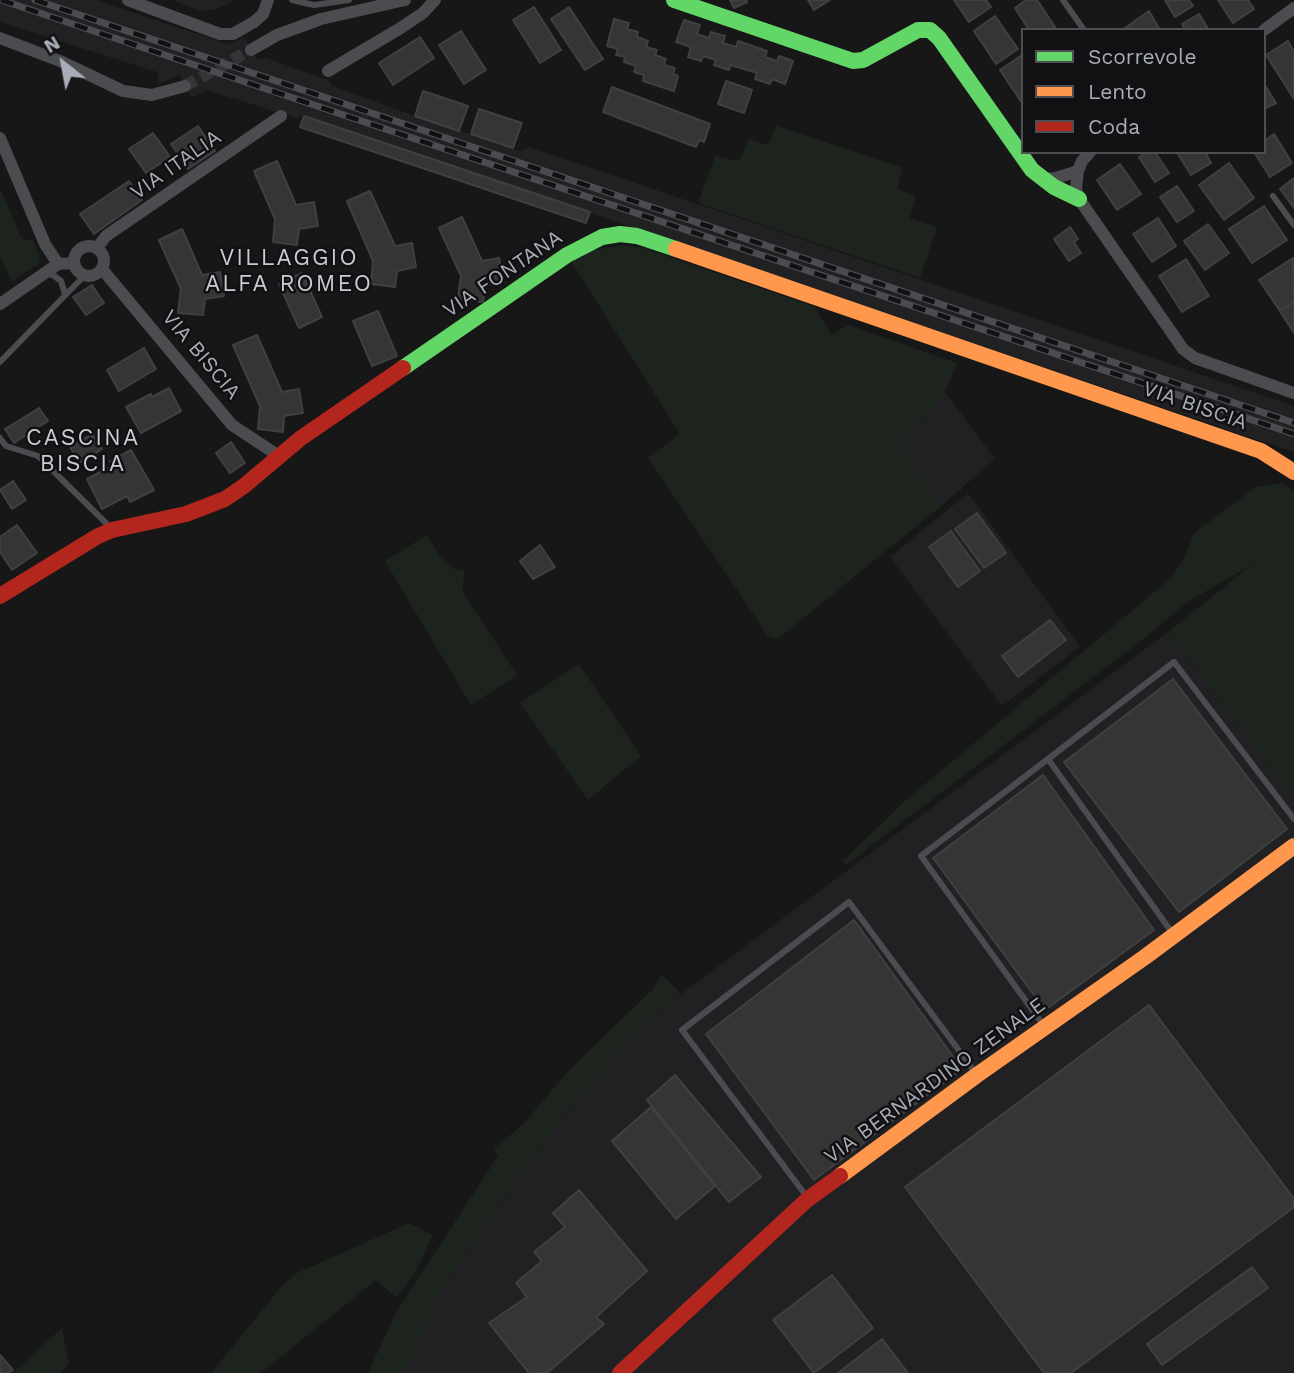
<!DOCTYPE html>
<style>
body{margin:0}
#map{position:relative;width:1294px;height:1373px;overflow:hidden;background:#171717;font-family:"Work Sans",sans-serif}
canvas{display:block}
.legend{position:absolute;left:1021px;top:28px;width:245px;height:126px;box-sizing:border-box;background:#111113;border:2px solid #4d4f55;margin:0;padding:9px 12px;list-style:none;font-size:21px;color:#a8adb8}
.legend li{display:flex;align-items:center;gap:14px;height:35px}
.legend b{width:35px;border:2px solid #4d4f55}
.north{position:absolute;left:28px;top:28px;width:70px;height:70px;-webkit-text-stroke:5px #111113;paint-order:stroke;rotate:329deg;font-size:19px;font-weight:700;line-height:28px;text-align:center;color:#a8adb8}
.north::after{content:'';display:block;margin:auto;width:24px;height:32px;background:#a8adb8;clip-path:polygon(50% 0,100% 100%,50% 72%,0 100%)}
</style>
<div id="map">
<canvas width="1294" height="1373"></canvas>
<ul class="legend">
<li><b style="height:9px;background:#63d668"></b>Scorrevole</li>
<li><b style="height:9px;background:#ff974d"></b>Lento</li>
<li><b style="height:9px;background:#b3261e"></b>Coda</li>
</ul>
<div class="north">N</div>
</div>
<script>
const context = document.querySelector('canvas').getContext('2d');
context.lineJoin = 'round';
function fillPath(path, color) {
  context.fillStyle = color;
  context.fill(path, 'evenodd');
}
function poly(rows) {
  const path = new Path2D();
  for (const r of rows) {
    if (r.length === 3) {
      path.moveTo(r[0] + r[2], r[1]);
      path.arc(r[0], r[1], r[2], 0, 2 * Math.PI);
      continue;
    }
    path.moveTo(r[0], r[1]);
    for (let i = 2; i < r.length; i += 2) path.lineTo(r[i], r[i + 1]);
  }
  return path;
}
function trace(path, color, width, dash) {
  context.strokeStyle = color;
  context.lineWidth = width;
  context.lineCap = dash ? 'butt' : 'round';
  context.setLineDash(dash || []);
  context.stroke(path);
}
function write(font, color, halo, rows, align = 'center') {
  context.font = font + ' "Work Sans",sans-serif';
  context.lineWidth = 5;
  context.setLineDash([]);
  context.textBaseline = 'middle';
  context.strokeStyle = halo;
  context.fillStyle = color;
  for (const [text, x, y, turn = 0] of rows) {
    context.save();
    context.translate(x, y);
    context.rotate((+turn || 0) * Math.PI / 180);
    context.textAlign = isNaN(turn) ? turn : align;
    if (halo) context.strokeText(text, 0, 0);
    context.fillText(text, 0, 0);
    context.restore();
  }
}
const built = poly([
 [0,0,96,0,227,44,245,38,257,60,266,58,328,80,332,86,415,116,520,151,529,147,1294,406,1294,452,302,115,297,118,206,90,192,98,179,75,159,84,157,72,0,22],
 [172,0,236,0,214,10,200,11],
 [945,392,995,459,941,506,900,440,921,423],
 [968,493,1080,647,1002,706,890,557],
 [1168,632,1294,799,1294,1370,1290,1373,405,1373,439,1293,557,1124,637,1031,681,994]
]);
const green = poly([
 [776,126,903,168,897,189,916,196,910,218,937,227,920,278,698,203,715,156,739,161,749,139,768,145],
 [0,188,22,239,33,241,40,258,39,264,12,281,0,257],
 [622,245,644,248,815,307,831,335,848,325,957,363,945,392,921,423,900,440,941,506,778,639,768,636,648,458,680,434,571,261,583,252],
 [1282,483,1294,491,1294,799,1168,632,1253,564,1189,601,1146,637,846,865,843,861,906,800,1171,578,1185,557,1194,533,1256,487],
 [427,535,441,558,451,568,465,571,462,591,517,675,471,705,385,561],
 [579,664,641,756,588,800,520,703],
 [662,975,681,994,637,1031,557,1124,439,1293,405,1373,368,1373,396,1312,498,1156,494,1149,523,1124,570,1069,652,990],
 [409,1223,433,1235,416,1271,397,1298,376,1280,261,1373,211,1373,282,1286,297,1273],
 [62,1328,69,1364,61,1373,13,1373]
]);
const building = poly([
 [730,0,746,0,747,2,734,8,730,0],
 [808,0,830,0,814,10,808,0],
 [954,0,986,0,991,7,969,22,954,0],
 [1026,0,1037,0,1057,30,1029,30,1015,8,1026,0],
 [1165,0,1189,0,1193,6,1175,17,1165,0],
 [1218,0,1248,0,1254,9,1233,23,1218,0],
 [534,7,561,50,540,63,513,20,534,7],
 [569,7,603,59,585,70,551,19,569,7],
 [1149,11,1160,30,1122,30,1149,11],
 [1199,14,1209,30,1185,30,1182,24,1199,14],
 [995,16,1018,49,996,64,974,31,995,16],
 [614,19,629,23,627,29,638,32,637,37,648,41,646,47,657,50,655,55,666,59,664,65,675,68,673,74,678,76,674,91,643,81,644,75,634,72,636,66,624,62,625,57,616,55,618,49,607,46,614,19],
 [684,20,700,25,697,34,709,38,711,32,725,36,723,43,736,47,738,41,767,51,765,57,777,61,779,56,793,61,785,84,772,79,770,84,755,79,757,73,731,65,729,70,714,65,716,60,703,56,701,61,688,57,691,47,676,42,684,20],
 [461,31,486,70,464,84,439,45,461,31],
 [420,37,434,58,393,85,379,63,420,37],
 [1288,41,1294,52,1294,99,1266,55,1288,41],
 [1022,55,1023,56,1022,103,1000,70,1022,55],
 [726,81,752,90,744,113,718,104,726,81],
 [1264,84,1276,103,1264,109,1264,84],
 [612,87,710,124,704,142,699,140,696,147,603,112,612,87],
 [423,91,468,106,459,131,415,116,423,91],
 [479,109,522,123,513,148,471,134,479,109],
 [304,116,590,212,586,223,300,127,304,116],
 [198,126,215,151,188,169,171,144,198,126],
 [153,133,170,157,146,173,129,149,153,133],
 [1274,134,1292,163,1270,177,1254,152,1264,152,1264,141,1274,134],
 [1147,152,1155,152,1169,173,1155,182,1139,157,1147,152],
 [1181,152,1205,152,1211,163,1191,175,1178,154,1181,152],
 [277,161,296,205,314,202,318,226,299,229,297,245,273,242,275,219,254,171,277,161],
 [1229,163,1254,198,1224,220,1199,185,1229,163],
 [1120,164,1141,194,1117,210,1097,180,1120,164],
 [1294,178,1294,208,1280,189,1294,178],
 [129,181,142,200,94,234,80,214,129,181],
 [1177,186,1194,211,1177,222,1160,197,1177,186],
 [370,191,395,246,412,243,416,267,397,271,395,287,371,284,373,261,347,201,370,191],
 [1264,206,1287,240,1252,263,1229,229,1264,206],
 [462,217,482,261,499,258,504,282,485,286,483,302,458,299,461,276,439,228,462,217],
 [1158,218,1176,246,1152,262,1133,234,1158,218],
 [1208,224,1229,253,1205,270,1184,241,1208,224],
 [1070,227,1078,239,1074,242,1081,253,1069,261,1054,239,1070,227],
 [182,229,202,275,220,272,224,296,205,299,203,315,178,313,181,289,159,240,182,229],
 [1293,258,1294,302,1283,309,1278,308,1259,280,1293,258],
 [1186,259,1209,296,1182,312,1159,276,1186,259],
 [302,273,322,317,299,328,279,284,302,273],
 [92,285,104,303,86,315,73,297,92,285],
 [1294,302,1294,333,1278,308,1283,309,1294,302],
 [378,311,397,356,372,366,353,321,378,311],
 [257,335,282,392,299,389,303,413,284,416,283,432,258,429,260,406,233,345,257,335],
 [144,348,156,369,119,391,107,370,144,348],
 [169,388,181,411,141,433,126,407,151,394,152,397,169,388],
 [39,408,48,421,14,443,5,429,39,408],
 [92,434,102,449,80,463,70,447,92,434],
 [231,442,245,463,230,473,216,453,231,442],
 [131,450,154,490,130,502,127,496,102,509,87,479,112,466,110,461,131,450],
 [13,481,26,500,12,509,0,490,13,481],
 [977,513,1006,553,984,568,955,529,977,513],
 [17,525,37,553,12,570,0,552,0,537,17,525],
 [951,531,980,571,958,587,929,547,951,531],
 [540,545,555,567,533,579,520,561,540,545],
 [1050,620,1066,640,1018,677,1002,656,1050,620],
 [1173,679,1287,829,1179,912,1064,762,1173,679],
 [1043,775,1154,930,1045,1010,933,858,1043,775],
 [854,920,962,1069,814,1180,706,1034,854,920],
 [1149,1005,1294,1199,1294,1207,1071,1373,1044,1373,905,1187,1149,1005],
 [675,1075,761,1177,729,1202,647,1100,675,1075],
 [651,1107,715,1186,676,1219,612,1141,651,1107],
 [579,1190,647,1271,596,1317,604,1324,547,1373,529,1373,489,1323,527,1297,516,1283,542,1261,534,1252,565,1227,553,1213,579,1190],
 [1252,1267,1268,1288,1162,1365,1147,1344,1252,1267],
 [832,1275,873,1328,814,1373,773,1320,832,1275],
 [882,1339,908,1373,838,1373,882,1339],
 [0,1355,13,1370,9,1373,0,1373,0,1355]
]);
const streetTunnel = poly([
 [185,86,251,50]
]);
const lane = poly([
 [292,0,314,5,349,0],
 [1063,0,1084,30],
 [1273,196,1294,225],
 [48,274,53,275,61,281,65,294],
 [0,362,84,276],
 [0,438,6,446,38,456,111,528],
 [1173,934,1048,759,1174,662,1294,819],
 [1044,1026,921,856,1048,759],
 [807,1197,682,1030,849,902,975,1072]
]);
const street = poly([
 [128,0,220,34,233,34,254,22,263,14,268,0],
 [1264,30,1294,8],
 [0,38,60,61,123,91,152,95,185,86],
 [251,50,277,35,321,19,405,0],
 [328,71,399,29,423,13,435,0],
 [0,138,45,244,58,264,73,263],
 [1090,152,1082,161,1078,171,1076,189,1079,199,1183,349,1195,358,1294,393],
 [1042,179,1056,178,1078,171],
 [89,261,15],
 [97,248,106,236,281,116],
 [102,269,232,425,279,456],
 [0,304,58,264]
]);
const fast = poly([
 [674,0,853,61,863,60,918,30,930,30,939,38,1032,170,1054,187,1079,199],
 [403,368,567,255,602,237,620,234,637,236,676,249]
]);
const slow = poly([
 [676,249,1261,451,1294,472],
 [840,1176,977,1075,1145,957,1294,846]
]);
const jam = poly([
 [0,596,98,536,112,530,186,514,225,499,244,486,301,438,403,368],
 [620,1373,808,1199,840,1176]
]);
const rail = poly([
 [1,0,1294,434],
 [35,0,1294,423]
]);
const streetNames = [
 ["VIA ITALIA",176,165,-35],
 ["VIA FONTANA",503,274,-34],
 ["VIA BISCIA",201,355,50],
 ["VIA BISCIA",1195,406,19],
 ["VIA BERNARDINO ZENALE",935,1081,-36]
];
const neighbourhoodNames = [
 ["VILLAGGIO",289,258],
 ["ALFA ROMEO",289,284],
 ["CASCINA",83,438],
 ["BISCIA",83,464]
];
fillPath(built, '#212123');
fillPath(green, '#1d241e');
fillPath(building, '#353536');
trace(building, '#3f4043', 2);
trace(streetTunnel, '#343537', 12, [12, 6]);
trace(lane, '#4b4c50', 6);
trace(street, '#4b4c50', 12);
trace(fast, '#63d668', 16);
trace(slow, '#ff974d', 16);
trace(jam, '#b3261e', 16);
trace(rail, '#4b4c4f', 7);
trace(rail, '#111113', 4.5, [13]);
write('21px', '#a8adb8', '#111113', streetNames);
context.letterSpacing = '2px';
write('23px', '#c9ccd4', '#111113', neighbourhoodNames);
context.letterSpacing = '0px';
</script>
